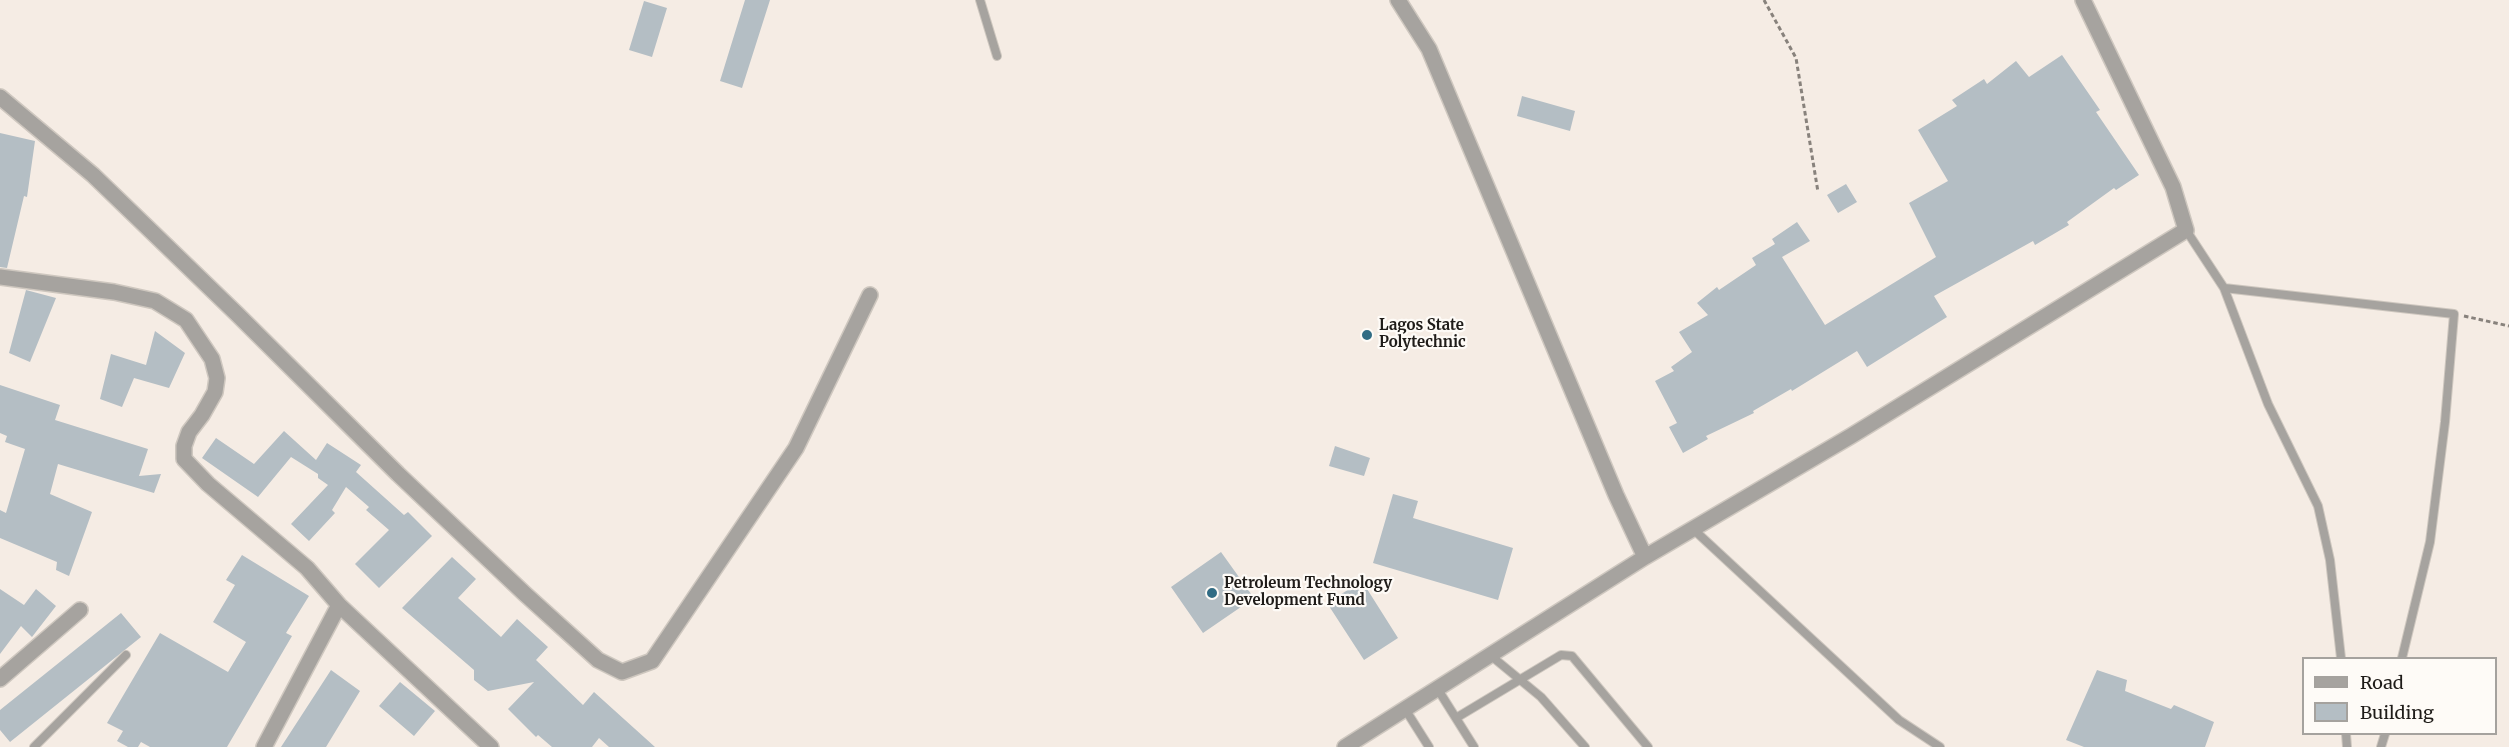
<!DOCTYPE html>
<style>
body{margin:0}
#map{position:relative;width:2509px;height:747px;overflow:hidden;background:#f5ece4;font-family:Merriweather,serif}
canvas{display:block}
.legend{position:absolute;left:2302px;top:657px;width:195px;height:78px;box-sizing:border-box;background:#fefbf7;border:2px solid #a5a29e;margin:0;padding:8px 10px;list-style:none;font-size:18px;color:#1f1c19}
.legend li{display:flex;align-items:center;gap:12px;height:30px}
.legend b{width:30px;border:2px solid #a5a29e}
</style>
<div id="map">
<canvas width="2509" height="747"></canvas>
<ul class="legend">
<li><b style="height:8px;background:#a6a39f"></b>Road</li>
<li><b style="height:16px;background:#b4bec4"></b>Building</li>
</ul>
</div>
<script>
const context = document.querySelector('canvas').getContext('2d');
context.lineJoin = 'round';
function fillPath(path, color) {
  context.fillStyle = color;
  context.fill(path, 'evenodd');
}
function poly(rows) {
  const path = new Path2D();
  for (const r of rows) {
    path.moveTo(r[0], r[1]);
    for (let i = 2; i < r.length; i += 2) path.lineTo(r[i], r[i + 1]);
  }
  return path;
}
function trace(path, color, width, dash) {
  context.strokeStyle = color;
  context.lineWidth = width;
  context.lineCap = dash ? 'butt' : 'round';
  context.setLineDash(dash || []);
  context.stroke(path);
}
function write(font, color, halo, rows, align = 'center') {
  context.font = font + ' Merriweather,serif';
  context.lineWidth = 4.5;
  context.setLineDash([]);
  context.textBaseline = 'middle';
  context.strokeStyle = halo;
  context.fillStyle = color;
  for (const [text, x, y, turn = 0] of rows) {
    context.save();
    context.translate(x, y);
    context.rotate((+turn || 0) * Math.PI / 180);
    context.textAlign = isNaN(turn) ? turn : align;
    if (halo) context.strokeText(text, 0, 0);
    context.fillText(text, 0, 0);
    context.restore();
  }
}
const building = poly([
 [745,0,770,0,742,88,720,81],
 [644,1,667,8,652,57,629,50],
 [2062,55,2100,110,2096,112,2139,175,2116,190,2114,188,2067,222,2069,225,2035,245,2033,241,1934,296,1947,317,1867,367,1857,351,1792,391,1791,389,1753,411,1754,413,1706,436,1708,439,1683,453,1669,427,1677,423,1655,381,1674,371,1671,367,1692,352,1679,332,1708,315,1697,303,1717,287,1719,290,1756,265,1752,258,1775,244,1772,239,1797,222,1810,241,1782,257,1825,325,1936,257,1909,203,1948,181,1918,130,1957,106,1952,100,1984,79,1987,84,2016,61,2029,77],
 [1522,96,1575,111,1570,131,1517,116],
 [0,133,35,141,27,197,24,196,7,268,0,267],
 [1846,184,1857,202,1838,213,1827,195],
 [26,290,56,298,30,362,9,353],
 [155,331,185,353,169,388,134,378,122,407,100,399,111,354,146,365],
 [0,385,60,405,55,420,148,449,139,476,161,474,154,493,58,464,50,494,92,512,69,576,56,570,57,562,0,538,0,510,6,513,25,449,5,442,7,436,0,433],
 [284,431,316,460,327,443,361,465,356,472,404,515,408,512,432,536,379,588,355,564,389,530,366,510,369,507,346,487,332,510,335,513,309,541,291,524,328,485,318,478,318,474,291,457,258,497,202,458,216,438,254,464],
 [1335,446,1370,458,1364,476,1329,466],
 [1393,494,1418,501,1413,518,1513,548,1498,600,1373,563],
 [1221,552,1254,598,1203,633,1171,587],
 [242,555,309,596,286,633,292,636,227,747,150,747,141,742,138,747,128,747,117,741,123,731,107,723,160,633,228,672,246,642,213,622,235,585,226,580],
 [452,557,476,579,458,598,501,637,517,619,548,647,536,660,583,705,594,692,655,747,609,747,599,738,592,747,552,747,538,735,536,737,508,709,534,682,488,691,474,680,474,670,402,608],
 [1362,581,1398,638,1364,660,1327,603],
 [0,589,24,605,36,589,56,606,32,637,21,626,0,654],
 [121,613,141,637,10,742,0,730,0,710],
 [331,670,360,691,326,747,281,747],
 [2097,670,2127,680,2125,691,2171,709,2174,705,2214,722,2205,747,2084,747,2066,740],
 [400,682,435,711,414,736,379,706]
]);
const path = poly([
 [1764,0,1796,58,1818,192],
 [2464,316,2509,326]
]);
const lane = poly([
 [980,0,997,56],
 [2186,230,2224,288,2268,404,2318,506,2330,560,2341,658],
 [2224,288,2454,314,2445,422,2430,542,2402,658],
 [1693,529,1899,720,1940,747],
 [1490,655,1541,697,1585,747],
 [1437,688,1474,747],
 [1405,709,1429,747],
 [1456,718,1561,655,1572,656,1648,747],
 [2346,734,2347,747],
 [34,747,126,655],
 [2381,747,2385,734]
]);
const street = poly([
 [1398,0,1429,49,1616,495,1645,557],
 [0,97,93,175,237,314,398,474,525,594,598,660,622,672,652,661,796,448,870,295],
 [0,277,114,292,155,301,186,320,212,359,217,378,215,392,202,415,189,432,184,446,184,459,208,484,307,568,339,605,491,747],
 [0,679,80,610],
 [264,747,339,605],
 [1345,747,1645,557,1851,436,2186,230,2173,187,2083,0]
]);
const markers = [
 [1367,335,6,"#316c84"],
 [1212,593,6,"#316c84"]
];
const poiNames = [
 ["Lagos State",1379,326],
 ["Polytechnic",1379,343],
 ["Petroleum Technology",1224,584],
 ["Development Fund",1224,601]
];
fillPath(building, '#b4bec4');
trace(lane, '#cec7bf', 10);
trace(street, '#cec7bf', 18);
trace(path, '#88827c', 3, [4.5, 3]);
trace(lane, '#a6a39f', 8);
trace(street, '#a6a39f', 15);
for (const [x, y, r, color] of markers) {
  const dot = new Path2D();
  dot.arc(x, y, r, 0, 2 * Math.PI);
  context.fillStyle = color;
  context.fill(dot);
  trace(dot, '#fefbf7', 2);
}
write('bold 15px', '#1f1c19', '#fefbf7', poiNames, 'left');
</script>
